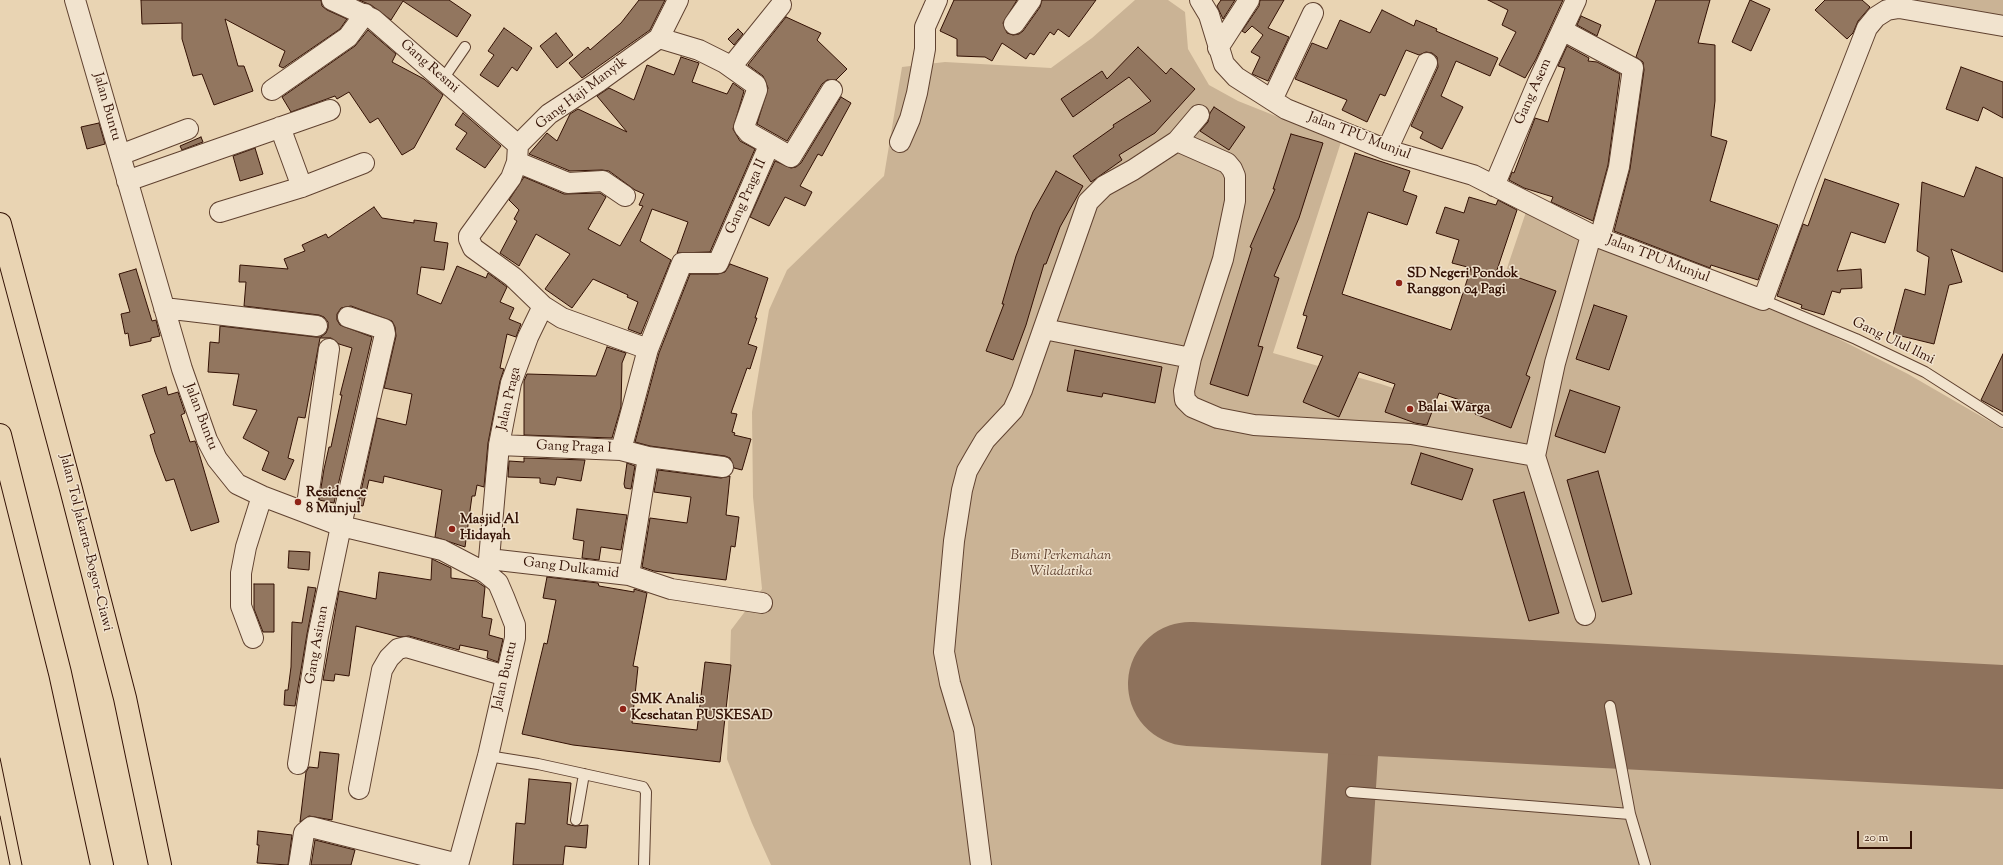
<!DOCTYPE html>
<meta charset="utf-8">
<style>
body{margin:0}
#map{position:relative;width:2003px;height:865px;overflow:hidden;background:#e9d4b3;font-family:"Sorts Mill Goudy",serif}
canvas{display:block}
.scale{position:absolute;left:1857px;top:831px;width:55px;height:18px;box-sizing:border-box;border:2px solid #331104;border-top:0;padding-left:5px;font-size:12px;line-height:14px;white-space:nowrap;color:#331104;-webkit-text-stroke:3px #f1e3ce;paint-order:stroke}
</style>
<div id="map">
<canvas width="2003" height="865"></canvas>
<div class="scale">20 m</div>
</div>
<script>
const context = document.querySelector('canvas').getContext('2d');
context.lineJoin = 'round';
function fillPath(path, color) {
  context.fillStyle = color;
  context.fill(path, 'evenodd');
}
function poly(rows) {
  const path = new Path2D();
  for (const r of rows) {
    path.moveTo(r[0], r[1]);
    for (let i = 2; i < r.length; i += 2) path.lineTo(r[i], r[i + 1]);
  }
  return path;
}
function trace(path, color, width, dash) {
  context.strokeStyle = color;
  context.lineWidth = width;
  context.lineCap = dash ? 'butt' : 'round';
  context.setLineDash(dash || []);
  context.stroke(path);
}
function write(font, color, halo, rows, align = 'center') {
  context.font = font + ' "Sorts Mill Goudy",serif';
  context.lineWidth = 3;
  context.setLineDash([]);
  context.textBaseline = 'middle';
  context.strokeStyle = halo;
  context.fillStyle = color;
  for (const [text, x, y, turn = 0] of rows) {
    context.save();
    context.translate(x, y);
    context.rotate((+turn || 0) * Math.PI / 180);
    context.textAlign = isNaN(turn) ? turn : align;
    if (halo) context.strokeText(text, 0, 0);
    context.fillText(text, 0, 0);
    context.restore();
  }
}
const green = poly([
 [1135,0,1168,0,1185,12,1188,49,1209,85,1238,101,1341,142,1273,353,1381,384,1459,410,1526,212,1622,252,1704,290,1775,311,1831,335,1908,374,2003,429,2003,865,771,865,752,823,727,759,731,630,762,589,753,497,752,412,769,310,787,270,884,176,902,67,945,62,1051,68,1092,38],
 [1881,0,2003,0,2003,18,1895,4]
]);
const taxiway = poly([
 [1346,865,1357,693]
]);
const runway = poly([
 [1190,684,2003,727]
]);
const building = poly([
 [141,0,321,0,322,6,327,10,347,19,340,29,283,68,279,66,285,51,225,19,238,66,244,66,253,91,214,105,202,74,193,76,182,39,182,23,142,24,141,0],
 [359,0,449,0,471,15,457,37,403,1,391,20,371,5,359,0],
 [639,0,665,0,650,30,582,78,569,63,588,47,590,50,621,23,639,0],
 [954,0,1017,0,1003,23,1007,33,1013,35,1019,34,1023,31,1040,7,1042,0,1096,0,1069,37,1058,29,1054,35,1050,32,1034,55,1030,53,1026,59,1002,43,992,61,985,57,957,56,957,39,940,31,954,0],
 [1221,0,1235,0,1223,19,1217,6,1221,0],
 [1260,0,1284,0,1268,28,1289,37,1268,81,1252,74,1260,57,1251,52,1263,35,1252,26,1245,33,1242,31,1259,6,1260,0],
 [1488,0,1563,0,1536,59,1525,78,1499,65,1516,32,1502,25,1508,10,1488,0],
 [1656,0,1710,0,1698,43,1715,45,1715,101,1711,136,1727,141,1710,201,1778,225,1758,280,1711,265,1710,268,1614,231,1630,169,1644,70,1643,62,1636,57,1656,0],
 [1750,0,1770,9,1751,51,1732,42,1750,0],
 [1825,0,1862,0,1870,7,1858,21,1853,33,1847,39,1815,10,1825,0],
 [1382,10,1414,26,1416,20,1437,29,1436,31,1498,58,1490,76,1456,61,1441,96,1463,107,1442,149,1420,138,1423,132,1411,126,1438,67,1437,57,1432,53,1426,52,1419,55,1406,50,1385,96,1380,94,1367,122,1342,110,1347,100,1295,79,1312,43,1327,49,1340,20,1370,33,1382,10],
 [1581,16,1601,25,1597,36,1577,25,1581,16],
 [786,17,821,33,817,40,847,69,836,80,827,80,822,84,787,141,757,124,768,88,763,76,748,65,786,17],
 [504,28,532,48,517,71,512,67,498,87,480,75,494,55,488,51,504,28],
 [738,29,743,34,734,45,728,39,738,29],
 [368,30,396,54,392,62,424,79,443,95,414,148,402,155,378,118,370,123,349,92,337,99,335,96,291,112,282,97,355,46,368,30],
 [556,33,573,55,557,68,540,46,556,33],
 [1567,46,1589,58,1588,61,1597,62,1620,74,1608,165,1593,221,1551,202,1553,197,1524,188,1509,180,1512,172,1514,173,1535,118,1548,122,1565,68,1558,66,1567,46],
 [1138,47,1166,74,1171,68,1195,89,1155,133,1119,155,1122,160,1091,182,1073,156,1114,127,1113,125,1151,101,1129,77,1073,117,1061,99,1102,71,1107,79,1138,47],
 [681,57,699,63,692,82,727,94,733,83,744,91,733,129,740,141,755,149,710,252,677,253,688,222,652,209,640,241,671,260,641,334,628,329,638,302,627,297,628,295,593,279,572,308,545,289,570,254,536,234,519,266,500,253,517,221,514,219,519,210,509,200,524,177,564,194,600,193,606,197,588,229,620,246,643,206,639,205,644,194,635,190,609,171,602,170,570,171,529,154,547,133,557,141,570,114,578,109,627,132,597,96,609,88,634,100,647,65,674,75,681,57],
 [1961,67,2003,82,2003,118,1983,107,1978,121,1946,109,1961,67],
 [841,97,851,103,822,156,818,154,800,186,812,192,805,206,785,197,769,226,750,217,775,161,791,168,796,167,801,163,841,97],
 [1214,107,1245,127,1229,150,1200,131,1208,122,1210,113,1214,107],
 [463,113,501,146,485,168,456,149,467,133,455,125,463,113],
 [99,123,105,144,87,149,81,127,99,123],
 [1291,134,1323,143,1299,218,1274,276,1279,278,1258,346,1263,347,1248,396,1210,384,1252,248,1250,247,1275,189,1273,189,1291,134],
 [201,137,203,142,182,150,180,146,201,137],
 [255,148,263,174,240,181,233,156,255,148],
 [1355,153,1410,171,1403,191,1417,196,1407,225,1368,212,1342,294,1451,330,1471,268,1452,263,1459,240,1436,233,1445,207,1464,213,1469,197,1496,205,1498,200,1517,210,1497,270,1556,291,1526,375,1530,377,1511,428,1475,414,1478,406,1439,393,1427,425,1415,423,1385,412,1395,384,1359,372,1339,417,1303,402,1323,356,1297,348,1307,316,1303,315,1355,153],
 [1976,167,2003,178,2003,272,1951,249,1962,282,1949,285,1934,344,1893,334,1905,289,1925,295,1929,257,1917,251,1922,182,1964,197,1976,167],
 [1056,171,1083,186,1060,227,1046,264,1044,264,1026,325,1013,360,986,351,1004,304,1002,304,1016,256,1033,212,1056,171],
 [1825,179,1899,204,1885,243,1851,232,1837,271,1861,269,1862,288,1841,289,1840,293,1832,291,1824,315,1801,308,1802,305,1777,296,1803,224,1808,226,1825,179],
 [374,207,382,218,414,223,414,220,437,223,434,241,448,243,444,270,421,267,417,294,441,304,457,266,486,278,488,273,507,287,500,302,514,308,509,319,521,324,516,337,507,334,500,368,504,369,500,381,488,443,484,487,477,485,475,496,472,496,465,547,435,537,442,490,384,476,383,483,369,480,363,506,358,505,377,418,406,425,412,394,384,388,396,336,395,327,392,321,351,306,341,308,337,314,337,320,340,325,372,337,334,503,319,500,324,469,329,447,331,447,342,395,340,395,352,348,339,344,331,338,320,338,305,418,298,417,288,458,294,460,285,480,262,470,269,452,243,438,257,410,233,405,239,374,208,372,210,342,219,343,220,326,316,337,321,337,326,333,328,328,328,322,324,317,319,315,244,306,246,282,239,282,240,265,288,269,284,259,305,251,302,245,326,234,328,238,374,207],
 [730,264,768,278,755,318,757,318,748,344,757,347,750,369,747,368,731,413,737,414,732,432,735,433,734,435,751,439,742,470,734,468,730,458,725,456,650,446,635,442,659,353,690,274,718,274,725,272,730,264],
 [136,269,152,321,156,320,160,336,151,338,151,341,130,346,128,333,125,334,121,314,130,312,119,274,136,269],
 [1594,305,1627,316,1609,370,1576,359,1594,305],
 [607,347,626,353,622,363,621,407,612,438,524,435,524,381,527,374,596,376,607,347],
 [1075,350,1162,367,1155,403,1103,393,1102,397,1067,391,1075,350],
 [2003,354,2003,412,1981,400,2003,354],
 [166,387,168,395,178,392,185,413,181,415,190,442,195,441,197,446,218,518,219,522,191,531,174,479,166,481,155,452,150,435,155,433,142,395,166,387],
 [1570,390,1620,407,1605,453,1555,436,1570,390],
 [1421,453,1473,469,1462,500,1411,484,1421,453],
 [524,458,585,460,581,481,557,477,555,485,540,483,540,478,508,477,509,461,524,462,524,458],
 [627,463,635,466,631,489,625,488,624,484,627,463],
 [658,470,721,478,730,476,726,515,739,517,735,547,731,546,726,580,654,571,642,567,650,518,687,523,691,497,654,492,658,470],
 [1598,471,1632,594,1602,602,1567,480,1598,471],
 [1524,492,1559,613,1529,621,1493,500,1524,492],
 [577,509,627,515,621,550,601,547,599,560,582,558,584,541,573,539,577,509],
 [289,551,310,552,309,570,288,568,289,551],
 [432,559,451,568,451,578,476,581,485,587,482,617,492,619,489,635,503,639,498,662,487,658,488,651,460,645,459,650,409,636,400,637,356,626,349,676,335,674,334,681,323,680,339,591,376,599,379,572,431,580,432,559],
 [547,577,598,583,599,586,634,592,634,589,647,593,633,666,638,667,632,723,697,730,705,662,731,665,720,762,573,745,522,734,544,643,547,644,556,600,543,598,547,577],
 [254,584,274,584,274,632,263,632,254,609,254,584],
 [308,587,316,588,307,634,295,706,284,705,285,690,288,690,291,667,292,622,302,623,308,587],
 [320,752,339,754,332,820,309,816,300,822,306,772,309,767,318,768,320,752],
 [529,779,571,783,567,824,575,826,588,825,586,848,565,846,563,865,513,865,516,823,525,824,529,779],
 [258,831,292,835,288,865,257,863,259,845,257,845,258,831],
 [315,840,355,850,351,865,311,865,315,840]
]);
const service = poly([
 [443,79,465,47],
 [1763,300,1856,339,1925,372,2003,422],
 [1610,706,1630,814,1645,865],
 [488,756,538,764,643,787,646,792,644,865],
 [1351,792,1630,814],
 [576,820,584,774]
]);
const minor = poly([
 [75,0,182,369,207,440,217,459,237,484,262,496,341,526,442,550,486,573,498,583,504,597,515,625,515,638,488,756,458,865],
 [332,0,373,19,518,145],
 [1200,0,1209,15,1224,64,1236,77,1286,109,1387,150,1473,175,1592,235,1763,300,1806,184,1867,28,1876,17,1887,10,1899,8,2003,26],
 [1014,24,1031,0],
 [1562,30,1633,68,1619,167,1600,238],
 [1218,48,1249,0],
 [731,67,781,5],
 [272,90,348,37,365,14],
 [1272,100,1313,13],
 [280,127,302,187],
 [1177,141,1199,115],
 [765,142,791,157,832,90],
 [900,142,910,119,917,93,925,49,925,27,937,0],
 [1387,150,1427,63],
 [120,155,188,129],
 [517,162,568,183,603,181,625,196],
 [127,181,330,110],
 [1494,186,1538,82,1576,0],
 [220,212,302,187,364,163],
 [164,308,317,326],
 [1044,329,1191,358],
 [648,349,562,318,543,306,513,277,473,248,469,239,469,236,511,178,517,162,518,145,549,114,598,82,659,38,678,0],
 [499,445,621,450,648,457,723,467],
 [621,450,648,349,682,263,718,263,768,148,765,142,749,133,744,127,757,90,756,85,725,63,699,50,659,38],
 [1535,456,1555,363,1590,239],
 [306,512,329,349],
 [489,559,629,575,671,589,762,603],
 [487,571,489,559,499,445,511,383,528,337,543,306],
 [629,575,648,457],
 [253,638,241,606,241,573,246,547,262,496],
 [298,764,318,636,341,526,385,334,384,329,348,317],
 [359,789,382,670,389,658,398,649,406,647,506,676],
 [299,865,304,833,311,827,458,864],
 [981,865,964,730,950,683,944,652,954,541,962,490,967,471,975,457,985,440,1013,410,1022,390,1088,202,1104,186,1133,170,1177,141,1227,163,1232,169,1235,176,1235,201,1223,259,1191,358,1184,391,1185,400,1192,407,1218,418,1254,425,1411,434,1535,456,1585,615]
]);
const motorway = poly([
 [0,224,71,489,125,698,160,865],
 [0,435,60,673,102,865]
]);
const tram = poly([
 [0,758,22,865],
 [0,816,10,865]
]);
const markers = [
 [1399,283,4,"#8f2418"],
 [1410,409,4,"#8f2418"],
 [298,502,4,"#8f2418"],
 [452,529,4,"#8f2418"],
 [623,709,4,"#8f2418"]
];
const streetNames = [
 ["Gang Resmi",429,67,41],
 ["Gang Asem",1534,92,-66],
 ["Gang Haji Manyik",582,94,-37],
 ["Jalan Buntu",106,107,74],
 ["Jalan TPU Munjul",1359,137,21],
 ["Gang Praga II",747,197,-66],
 ["Jalan TPU Munjul",1658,260,21],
 ["Gang Ulul Ilmi",1893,342,26],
 ["Jalan Praga",510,399,-77],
 ["Jalan Buntu",200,417,69],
 ["Gang Praga I",574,448,2],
 ["Jalan Tol Jakarta–Bogor–Ciawi",85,543,76],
 ["Gang Dulkamid",571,569,7],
 ["Gang Asinan",318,645,-80],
 ["Jalan Buntu",506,676,-77]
];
const poiNames = [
 ["SD Negeri Pondok",1407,275],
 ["Ranggon 04 Pagi",1407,291],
 ["Balai Warga",1418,409],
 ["Residence",306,494],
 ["8 Munjul",306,510],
 ["Masjid Al",460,521],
 ["Hidayah",460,537],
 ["SMK Analis",631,701],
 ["Kesehatan PUSKESAD",631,717]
];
const parkNames = [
 ["Bumi Perkemahan",1061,557],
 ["Wiladatika",1061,573]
];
fillPath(green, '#cab395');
trace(taxiway, '#8e725c', 50);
trace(runway, '#8e725c', 124);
fillPath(building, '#92765f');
trace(building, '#331104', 1);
trace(service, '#604230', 12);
trace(minor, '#604230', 22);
trace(motorway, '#331104', 24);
trace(service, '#f1e3ce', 10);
trace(minor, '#f1e3ce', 20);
trace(motorway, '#e9d4b3', 22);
trace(tram, '#331104', 1);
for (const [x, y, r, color] of markers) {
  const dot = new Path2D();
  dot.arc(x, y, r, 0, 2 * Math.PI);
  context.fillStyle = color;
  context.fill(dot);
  trace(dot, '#f1e3ce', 1.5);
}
write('14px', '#331104', '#f1e3ce', streetNames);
write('bold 14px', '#331104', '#f1e3ce', poiNames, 'left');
write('italic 14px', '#604230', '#f1e3ce', parkNames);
</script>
